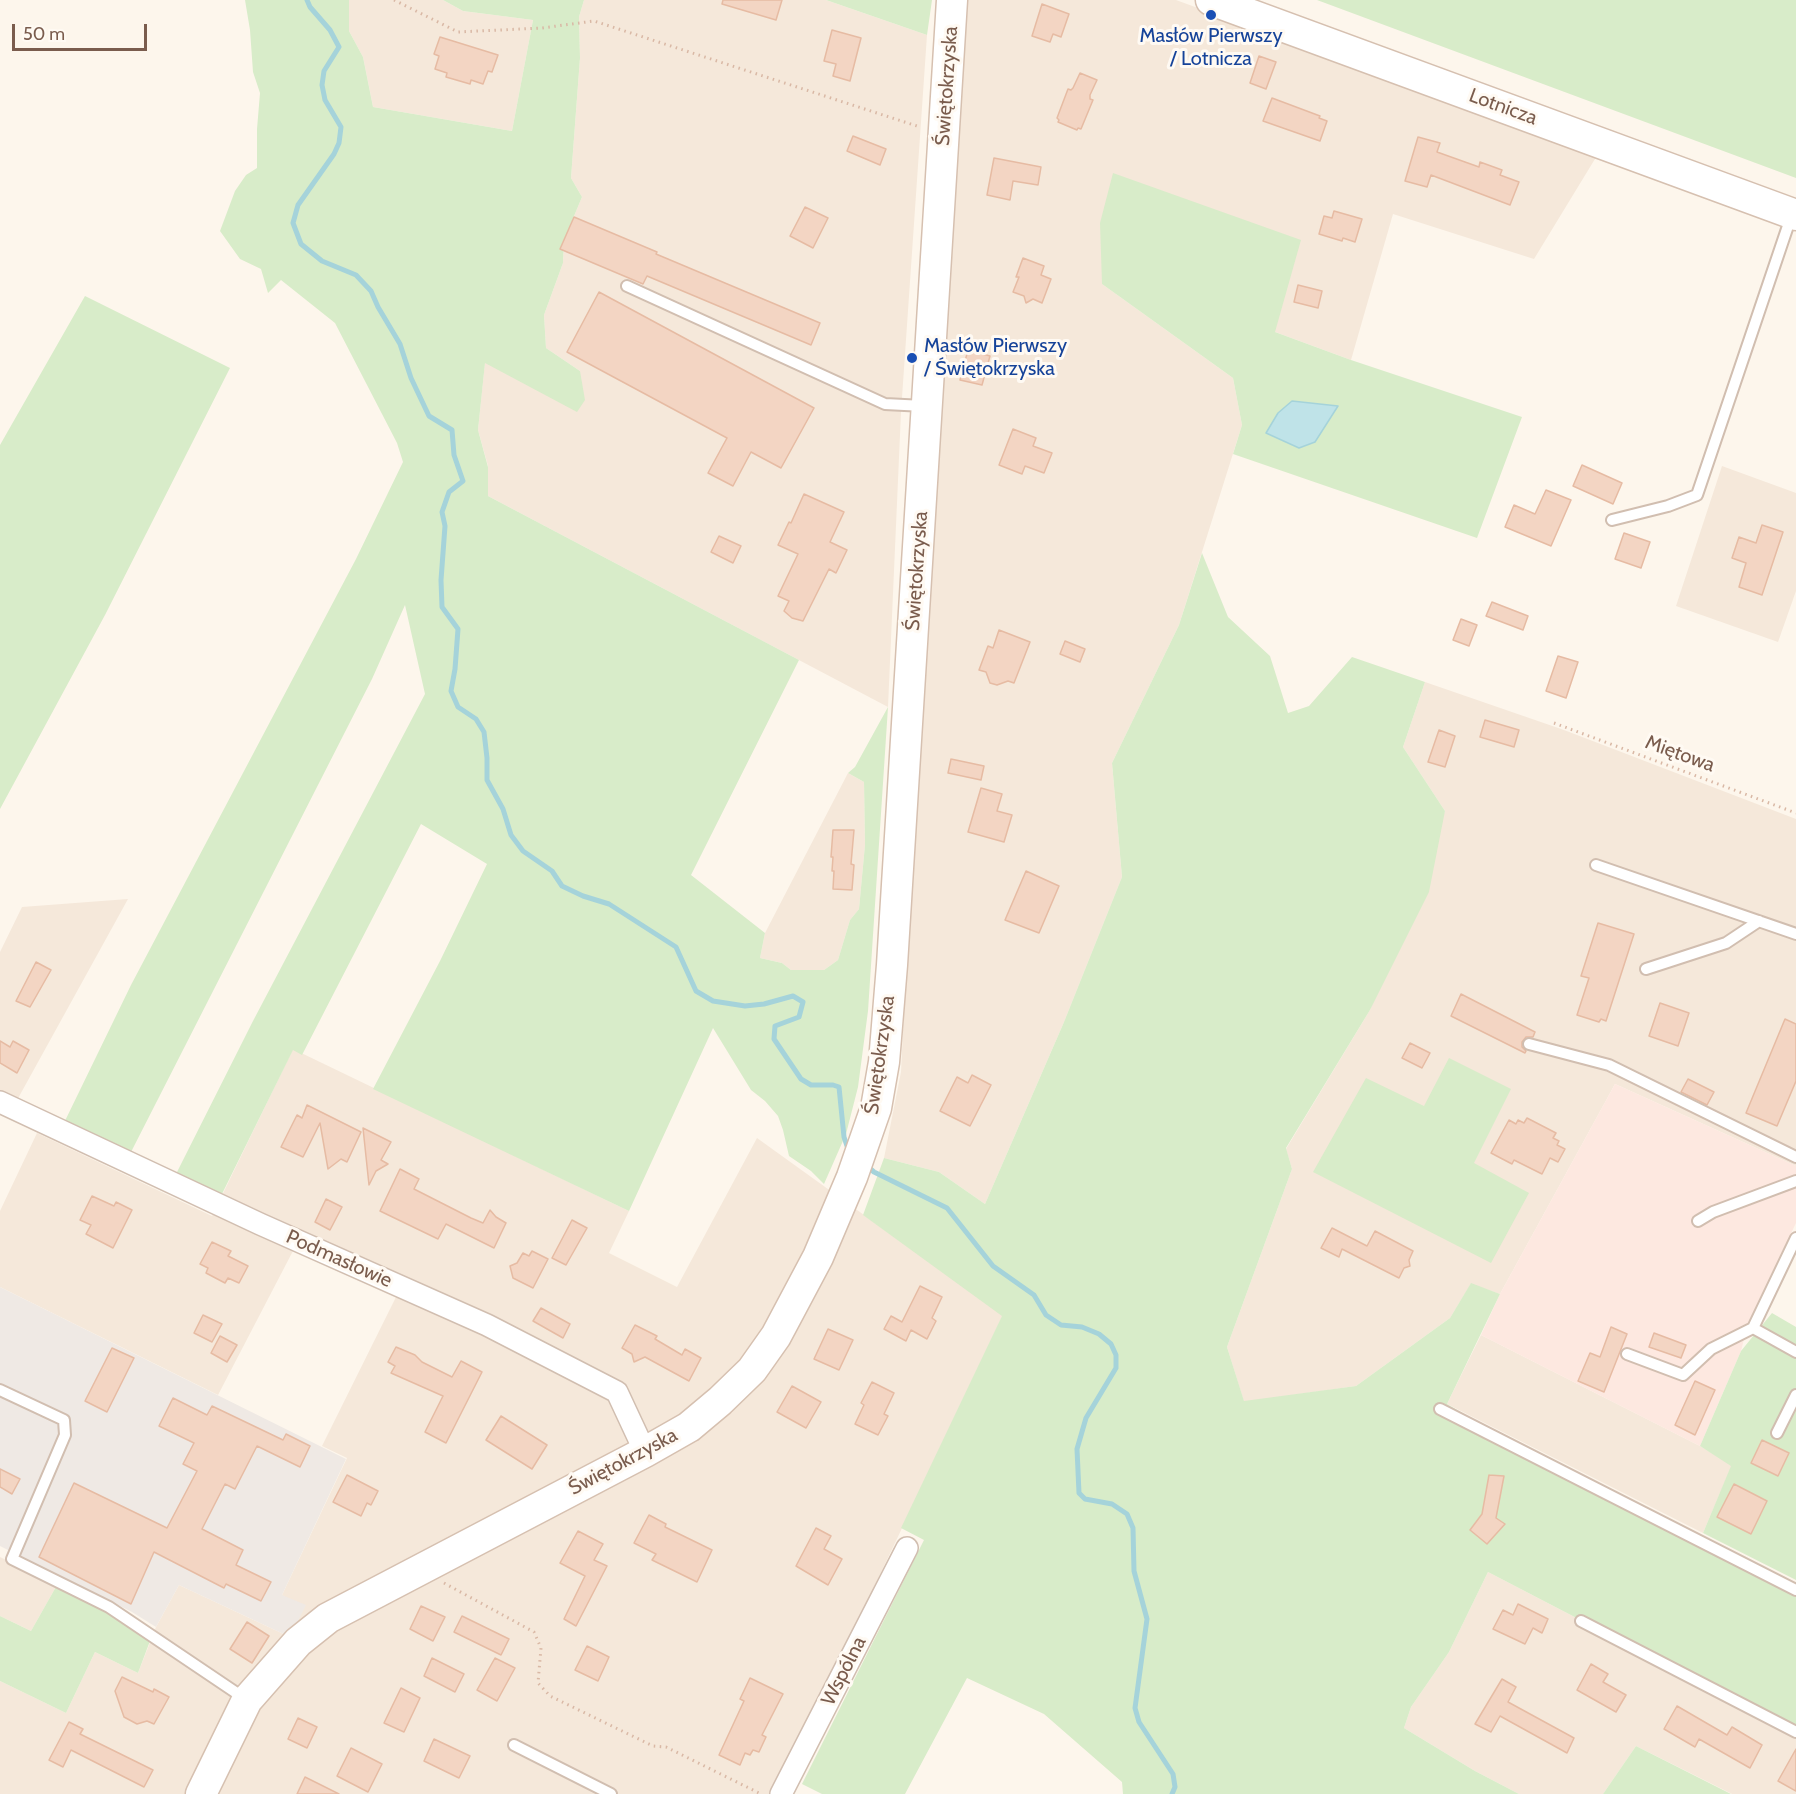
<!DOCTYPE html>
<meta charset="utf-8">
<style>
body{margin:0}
#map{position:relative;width:1796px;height:1794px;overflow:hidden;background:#fdf6ec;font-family:Cabin,sans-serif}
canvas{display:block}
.scale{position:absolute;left:12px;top:24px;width:135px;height:27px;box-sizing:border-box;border:3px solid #7a5c4d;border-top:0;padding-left:8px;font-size:18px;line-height:21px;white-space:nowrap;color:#7a5c4d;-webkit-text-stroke:4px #fffaf3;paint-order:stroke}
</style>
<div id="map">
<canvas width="1796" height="1794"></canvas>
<div class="scale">50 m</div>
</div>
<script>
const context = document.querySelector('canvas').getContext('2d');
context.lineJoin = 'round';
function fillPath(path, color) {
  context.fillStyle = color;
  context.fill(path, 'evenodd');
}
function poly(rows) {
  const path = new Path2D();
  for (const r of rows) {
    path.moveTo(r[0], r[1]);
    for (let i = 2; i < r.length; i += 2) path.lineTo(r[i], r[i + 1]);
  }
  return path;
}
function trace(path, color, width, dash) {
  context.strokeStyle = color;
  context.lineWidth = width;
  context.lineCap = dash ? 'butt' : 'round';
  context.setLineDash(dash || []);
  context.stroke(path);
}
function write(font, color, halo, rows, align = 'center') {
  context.font = font + ' Cabin,sans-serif';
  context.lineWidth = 6;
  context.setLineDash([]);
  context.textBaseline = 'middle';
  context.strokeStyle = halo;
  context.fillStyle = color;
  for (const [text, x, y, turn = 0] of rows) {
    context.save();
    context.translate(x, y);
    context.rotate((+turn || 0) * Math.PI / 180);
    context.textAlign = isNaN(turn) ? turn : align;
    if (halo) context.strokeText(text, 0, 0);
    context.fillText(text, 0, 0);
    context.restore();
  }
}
const residential = poly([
 [349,0,443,0,463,11,533,20,512,131,373,107,363,57,349,31],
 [584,0,826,0,927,35,901,412,888,707,488,496,488,466,478,430,485,362,577,411,580,371,546,348,544,315,563,263,564,240,582,197,571,178,580,58,579,17],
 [963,0,1176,0,1598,154,1534,259,1393,214,1351,360,1275,332,1102,284,1233,378,1242,425,1179,625,1112,763,1122,877,1064,1022,985,1204,939,1172,884,1158,901,1072,919,698],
 [1722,466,1796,493,1796,591,1778,642,1676,606],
 [1425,682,1564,730,1796,819,1796,1166,1615,1084,1500,1294,1471,1284,1450,1318,1356,1386,1244,1402,1227,1347,1292,1169,1286,1149,1370,1010,1445,811,1403,747],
 [848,773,864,782,865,845,859,909,850,920,838,960,824,970,791,970,782,963,760,958,765,933],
 [128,899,16,1102,0,1094,0,952,22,907],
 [293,1049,629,1211,609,1253,677,1287,757,1138,1003,1315,776,1794,0,1794,0,1681,66,1713,95,1652,138,1673,156,1627,179,1585,290,1637,282,1595,347,1458,322,1446,397,1295,294,1249,218,1395,0,1287,0,1211,37,1133,212,1216],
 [1481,1335,1700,1446,1732,1465,1703,1533,1447,1404],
 [0,1557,57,1585,31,1631,0,1616],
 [1488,1572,1796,1732,1796,1794,1732,1794,1636,1746,1603,1794,1519,1794,1475,1771,1404,1728,1411,1707,1449,1652]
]);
const commercial = poly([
 [1615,1084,1796,1166,1796,1223,1748,1323,1741,1351,1700,1446,1481,1335,1500,1294]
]);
const industrial = poly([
 [0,1287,346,1459,282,1595,306,1605,290,1637,179,1585,156,1627,132,1612,0,1546]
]);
const green = poly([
 [245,0,349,0,349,31,363,57,373,107,512,131,533,20,463,11,443,0,584,0,579,17,580,58,571,178,582,197,564,240,563,263,544,315,546,348,580,371,585,400,577,412,485,363,478,430,488,467,488,496,799,660,691,875,765,933,760,958,782,963,791,970,824,970,838,960,850,920,859,909,865,845,864,782,848,773,855,767,888,707,868,1011,858,1087,846,1134,824,1184,811,1171,789,1156,783,1130,778,1116,765,1101,751,1090,713,1028,629,1211,373,1089,440,961,487,864,421,824,302,1055,293,1050,219,1200,62,1127,131,985,356,559,403,462,397,443,335,323,281,280,268,293,261,269,240,259,220,231,235,191,246,175,257,168,257,129,260,93,253,72,250,30],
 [405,605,425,694,253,1021,175,1176,130,1154,372,679],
 [826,0,932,0,927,35],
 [1317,0,1796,0,1796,178],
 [1113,173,1301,240,1275,332,1351,360,1522,417,1477,538,1233,454,1242,425,1233,378,1102,284,1100,223],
 [85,296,230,368,105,615,0,809,0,445],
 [1202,553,1228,617,1270,656,1288,713,1309,706,1352,657,1425,682,1403,747,1445,811,1429,892,1370,1010,1286,1148,1292,1169,1227,1347,1244,1401,1356,1386,1450,1318,1471,1283,1500,1294,1447,1404,1549,1464,1796,1590,1796,1732,1488,1572,1449,1652,1411,1707,1404,1728,1475,1771,1519,1794,1123,1794,1122,1782,1044,1714,967,1678,905,1794,822,1794,802,1784,924,1540,901,1528,1002,1316,863,1215,884,1158,939,1172,985,1204,1064,1022,1122,877,1112,763,1179,625],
 [1449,1058,1511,1089,1474,1163,1529,1193,1491,1263,1313,1172,1366,1078,1424,1106],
 [1772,1313,1796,1327,1796,1580,1703,1533,1731,1466,1700,1446,1741,1351],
 [57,1585,107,1611,150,1641,138,1673,95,1652,66,1713,0,1681,0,1616,31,1631],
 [1636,1746,1731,1794,1732,1794,1603,1794]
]);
const water = poly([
 [1292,401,1338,406,1315,442,1299,448,1266,433,1278,413,1292,401]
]);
const stream = poly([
 [307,0,310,7,330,30,339,47,324,71,322,85,325,100,341,127,339,143,334,154,298,205,293,223,301,244,322,261,356,275,371,291,378,307,400,344,411,378,429,416,452,430,454,455,463,481,449,492,442,512,445,526,441,580,442,607,458,629,455,669,451,691,458,707,476,719,484,732,487,758,487,780,503,809,511,835,523,851,552,871,562,886,583,896,609,904,676,947,696,991,713,1001,745,1006,764,1004,793,996,803,1002,799,1017,775,1026,774,1039,801,1079,811,1085,833,1085,839,1087,844,1137,848,1149,850,1151],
 [866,1165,874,1172,947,1208,993,1266,1034,1295,1046,1315,1061,1325,1082,1327,1099,1334,1111,1344,1116,1355,1116,1368,1086,1418,1077,1449,1079,1493,1085,1499,1112,1504,1127,1514,1133,1528,1134,1571,1147,1619,1135,1708,1139,1722,1173,1774,1175,1787,1172,1794]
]);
const building = poly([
 [723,0,782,0,776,20,722,4,723,0],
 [1042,4,1069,14,1061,37,1053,34,1050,42,1032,36,1042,4],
 [832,30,861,38,850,81,833,76,836,64,824,61,832,30],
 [440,37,498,55,492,72,488,71,483,84,471,80,470,84,446,77,447,73,435,69,439,56,434,54,440,37],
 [1259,56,1276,62,1266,89,1250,83,1259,56],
 [1080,73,1097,80,1090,95,1090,99,1093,100,1081,129,1078,128,1077,130,1058,122,1059,120,1057,118,1068,89,1071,90,1073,88,1080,73],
 [1272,98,1320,116,1319,118,1327,121,1320,141,1263,121,1272,98],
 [853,136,886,149,880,165,847,151,853,136],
 [1418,137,1440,143,1437,152,1479,167,1480,162,1502,170,1500,175,1519,182,1510,205,1431,175,1427,187,1405,181,1418,137],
 [994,158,1041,167,1038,185,1013,181,1010,200,987,195,994,158],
 [805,207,828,218,813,248,790,236,805,207],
 [1334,211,1362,219,1355,242,1343,238,1342,241,1319,234,1324,216,1332,218,1334,211],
 [574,217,657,252,656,254,820,323,811,345,647,276,643,284,560,249,574,217],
 [1023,258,1044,266,1041,275,1051,279,1042,303,1033,299,1026,303,1024,296,1013,292,1019,277,1016,277,1023,258],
 [1298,285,1322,291,1318,308,1294,302,1298,285],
 [599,292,814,408,781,468,751,452,733,486,708,473,727,438,567,352,599,292],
 [968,350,990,356,982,385,960,380,968,350],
 [1013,429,1036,438,1033,446,1052,453,1044,473,1025,466,1022,474,999,465,1013,429],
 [1582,465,1622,483,1613,504,1573,486,1582,465],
 [1546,490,1571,500,1551,546,1505,527,1514,505,1535,514,1546,490],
 [804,494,844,512,830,542,847,550,836,573,829,569,803,621,792,618,784,611,789,601,778,596,798,554,778,545,789,522,791,523,804,494],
 [1762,525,1783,532,1762,595,1739,587,1746,563,1732,558,1739,537,1756,543,1762,525],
 [1624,533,1650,542,1641,568,1615,559,1624,533],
 [719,536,741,546,733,563,711,552,719,536],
 [1492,602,1528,616,1523,630,1486,616,1492,602],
 [1461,619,1477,625,1469,646,1453,640,1461,619],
 [999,630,1030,642,1014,683,1008,681,997,685,990,683,986,672,979,670,988,646,993,648,999,630],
 [1065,641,1085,649,1080,662,1060,654,1065,641],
 [1558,656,1578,662,1566,698,1546,691,1558,656],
 [1485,720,1519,730,1514,747,1480,737,1485,720],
 [1439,730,1455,736,1445,767,1428,762,1439,730],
 [951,759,984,766,981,780,948,773,951,759],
 [981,788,1002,794,997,811,1012,815,1004,842,968,832,981,788],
 [833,830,854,830,851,864,854,865,852,890,833,889,834,871,832,871,833,857,831,857,833,830],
 [1026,871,1059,886,1039,933,1005,920,1026,871],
 [1598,923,1634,934,1606,1021,1601,1019,1599,1022,1577,1015,1589,978,1581,976,1598,923],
 [36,962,51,970,30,1007,16,1001,36,962],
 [1461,994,1535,1032,1533,1037,1526,1037,1522,1042,1522,1047,1526,1051,1525,1053,1451,1016,1461,994],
 [1660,1003,1689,1013,1678,1046,1649,1036,1660,1003],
 [1785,1019,1796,1024,1796,1081,1777,1126,1746,1113,1785,1019],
 [0,1041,10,1047,13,1041,29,1050,17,1073,0,1063,0,1041],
 [1410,1043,1430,1053,1422,1068,1402,1058,1410,1043],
 [972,1075,991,1085,970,1126,940,1111,957,1077,968,1083,972,1075],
 [1688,1079,1714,1092,1707,1105,1681,1092,1688,1079],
 [307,1105,361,1132,347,1162,341,1159,328,1169,320,1123,303,1157,281,1147,297,1115,302,1118,307,1105],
 [1527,1118,1556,1133,1553,1138,1559,1141,1557,1145,1565,1149,1558,1162,1550,1158,1542,1174,1514,1160,1512,1164,1491,1153,1509,1120,1516,1124,1518,1120,1524,1123,1527,1118],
 [363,1128,391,1142,381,1160,388,1164,376,1171,369,1185,363,1128],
 [400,1169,419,1179,414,1189,471,1218,483,1223,490,1210,496,1217,506,1223,494,1248,446,1224,438,1239,380,1211,400,1169],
 [92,1196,114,1206,116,1202,132,1210,113,1248,86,1234,91,1225,80,1220,92,1196],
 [326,1199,342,1207,330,1230,315,1222,326,1199],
 [572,1220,587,1228,566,1265,552,1258,572,1220],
 [1332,1228,1367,1246,1375,1231,1413,1251,1409,1260,1410,1266,1404,1268,1399,1278,1342,1249,1339,1257,1321,1248,1332,1228],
 [212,1242,231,1251,228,1256,248,1266,239,1283,228,1278,225,1283,206,1273,208,1268,200,1264,212,1242],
 [532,1251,548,1259,533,1288,513,1278,510,1266,517,1263,523,1253,529,1256,532,1251],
 [920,1286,942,1297,932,1318,936,1321,927,1339,911,1330,906,1341,884,1329,891,1316,902,1322,920,1286],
 [541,1308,570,1324,563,1338,533,1321,541,1308],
 [203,1315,222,1324,212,1342,194,1333,203,1315],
 [635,1325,657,1336,655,1339,682,1355,685,1349,701,1358,689,1381,645,1357,634,1362,632,1354,622,1348,635,1325],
 [1611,1327,1627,1334,1604,1392,1578,1381,1590,1353,1600,1357,1611,1327],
 [828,1329,853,1340,839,1370,814,1359,828,1329],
 [1654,1333,1686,1345,1681,1358,1649,1347,1654,1333],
 [220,1336,237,1345,227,1362,211,1353,220,1336],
 [396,1347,415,1355,422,1362,452,1377,461,1361,482,1372,446,1443,425,1432,443,1396,391,1373,395,1366,388,1362,396,1347],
 [112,1348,134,1358,107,1412,85,1401,112,1348],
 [1695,1381,1715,1390,1695,1435,1675,1425,1695,1381],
 [872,1382,894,1393,884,1414,888,1416,878,1435,855,1424,864,1405,861,1403,872,1382],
 [792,1386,821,1402,806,1428,777,1412,792,1386],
 [173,1398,207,1415,212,1406,283,1440,286,1434,310,1446,300,1467,257,1446,235,1489,225,1484,202,1529,243,1550,236,1565,271,1582,261,1601,226,1584,224,1588,154,1552,131,1604,39,1557,74,1483,167,1528,197,1471,183,1464,194,1443,159,1426,173,1398],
 [501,1416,547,1445,532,1469,486,1440,501,1416],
 [1762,1440,1789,1453,1778,1476,1751,1463,1762,1440],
 [0,1469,20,1479,12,1494,0,1487,0,1469],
 [347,1475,378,1491,371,1505,367,1503,361,1516,333,1502,347,1475],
 [1489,1475,1504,1476,1496,1518,1505,1524,1487,1544,1470,1530,1482,1514,1489,1475],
 [1734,1484,1767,1501,1751,1534,1717,1517,1734,1484],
 [649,1515,666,1524,665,1527,712,1550,697,1582,652,1560,656,1554,634,1543,649,1515],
 [816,1528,831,1536,824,1549,842,1559,828,1585,796,1566,816,1528],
 [578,1531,603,1544,594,1560,607,1566,576,1626,564,1619,585,1576,560,1563,578,1531],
 [1518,1604,1548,1619,1542,1633,1533,1628,1525,1644,1493,1629,1503,1610,1513,1615,1518,1604],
 [421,1606,445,1617,433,1641,410,1629,421,1606],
 [462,1616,509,1639,501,1655,454,1632,462,1616],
 [247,1622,269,1636,252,1663,230,1649,247,1622],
 [587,1646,609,1657,598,1681,575,1670,587,1646],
 [432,1658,464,1674,455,1692,424,1676,432,1658],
 [495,1658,515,1668,497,1701,477,1690,495,1658],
 [1591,1664,1608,1674,1603,1682,1626,1695,1616,1712,1577,1690,1591,1664],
 [122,1677,153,1692,154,1689,169,1697,154,1724,147,1721,137,1724,124,1717,115,1691,122,1677],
 [750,1678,783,1694,762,1735,766,1737,759,1752,753,1750,750,1755,745,1753,740,1765,719,1755,744,1701,740,1699,750,1678],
 [1502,1679,1516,1687,1508,1702,1574,1738,1567,1753,1500,1716,1491,1732,1475,1724,1502,1679],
 [401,1688,420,1698,404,1732,384,1723,401,1688],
 [1677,1706,1727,1735,1732,1727,1762,1745,1750,1768,1699,1739,1695,1747,1664,1729,1677,1706],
 [298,1718,317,1727,307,1748,288,1739,298,1718],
 [69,1722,83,1729,80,1734,153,1770,144,1787,71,1750,63,1767,49,1760,69,1722],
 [434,1739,470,1756,459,1778,424,1761,434,1739],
 [351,1748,382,1764,368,1792,337,1776,351,1748],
 [1796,1749,1796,1791,1778,1781,1796,1749],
 [305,1777,339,1794,297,1794,305,1777]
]);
const path = poly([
 [394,0,458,32,542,28,594,21,920,127],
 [1554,723,1796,813],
 [444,1583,534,1632,541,1648,538,1683,550,1696,653,1746,666,1747,761,1794]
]);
const lane = poly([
 [627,286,885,404,924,406],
 [1612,520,1668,506,1697,495,1792,214],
 [1596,865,1796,934],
 [1646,969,1726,943,1759,921],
 [1529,1044,1609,1065,1796,1157],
 [1698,1221,1713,1212,1796,1181],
 [1753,1328,1796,1352],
 [1627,1354,1683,1375,1711,1349,1753,1328,1796,1238],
 [0,1390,64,1420,65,1435,12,1559,109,1607,247,1700],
 [1440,1409,1796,1590],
 [1777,1433,1796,1395],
 [1581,1621,1796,1732],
 [514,1745,611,1794]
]);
const street = poly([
 [0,1102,260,1224,487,1325,617,1392,645,1452],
 [781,1794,907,1548]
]);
const secondary = poly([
 [1211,0,1796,215],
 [201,1794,247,1700,298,1642,328,1618,645,1452,689,1427,720,1401,752,1370,776,1336,818,1257,852,1177,876,1108,884,1062,892,965,952,0]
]);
const markers = [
 [1211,15,6,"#1a4fb4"],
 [912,358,6,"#1a4fb4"]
];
const transitNames = [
 ["Masłów Pierwszy",1211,36],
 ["/ Lotnicza",1211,59],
 ["Masłów Pierwszy",924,346,"left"],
 ["/ Świętokrzyska",924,369,"left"]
];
const streetNames = [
 ["Świętokrzyska",947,86,-86],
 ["Lotnicza",1503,107,20],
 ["Świętokrzyska",917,571,-86],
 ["Miętowa",1680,754,20],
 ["Świętokrzyska",880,1055,-82],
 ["Podmasłowie",339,1259,24],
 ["Świętokrzyska",623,1462,-28],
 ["Wspólna",844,1671,-63]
];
fillPath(residential, '#f5e8da');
fillPath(commercial, '#fde8e0');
fillPath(industrial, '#efe9e4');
fillPath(green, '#d8ecc9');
fillPath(water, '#bfe3e8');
trace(water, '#a5d3da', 1.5);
trace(stream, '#a5d3da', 5);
fillPath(building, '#f3d5c3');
trace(building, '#e6bba3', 1.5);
trace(lane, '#d1beb0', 14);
trace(street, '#d1beb0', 24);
trace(secondary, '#d6c0b0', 33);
trace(path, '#d9b8a5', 3, [1.5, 4.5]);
trace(lane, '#fff', 10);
trace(street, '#fff', 21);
trace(secondary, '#fff', 30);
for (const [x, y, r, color] of markers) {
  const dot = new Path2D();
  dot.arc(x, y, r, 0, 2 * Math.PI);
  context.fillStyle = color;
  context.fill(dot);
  trace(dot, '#fffaf3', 2);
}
write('20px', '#164399', '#fffaf3', transitNames);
write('20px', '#7a5c4d', '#fffaf3', streetNames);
</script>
